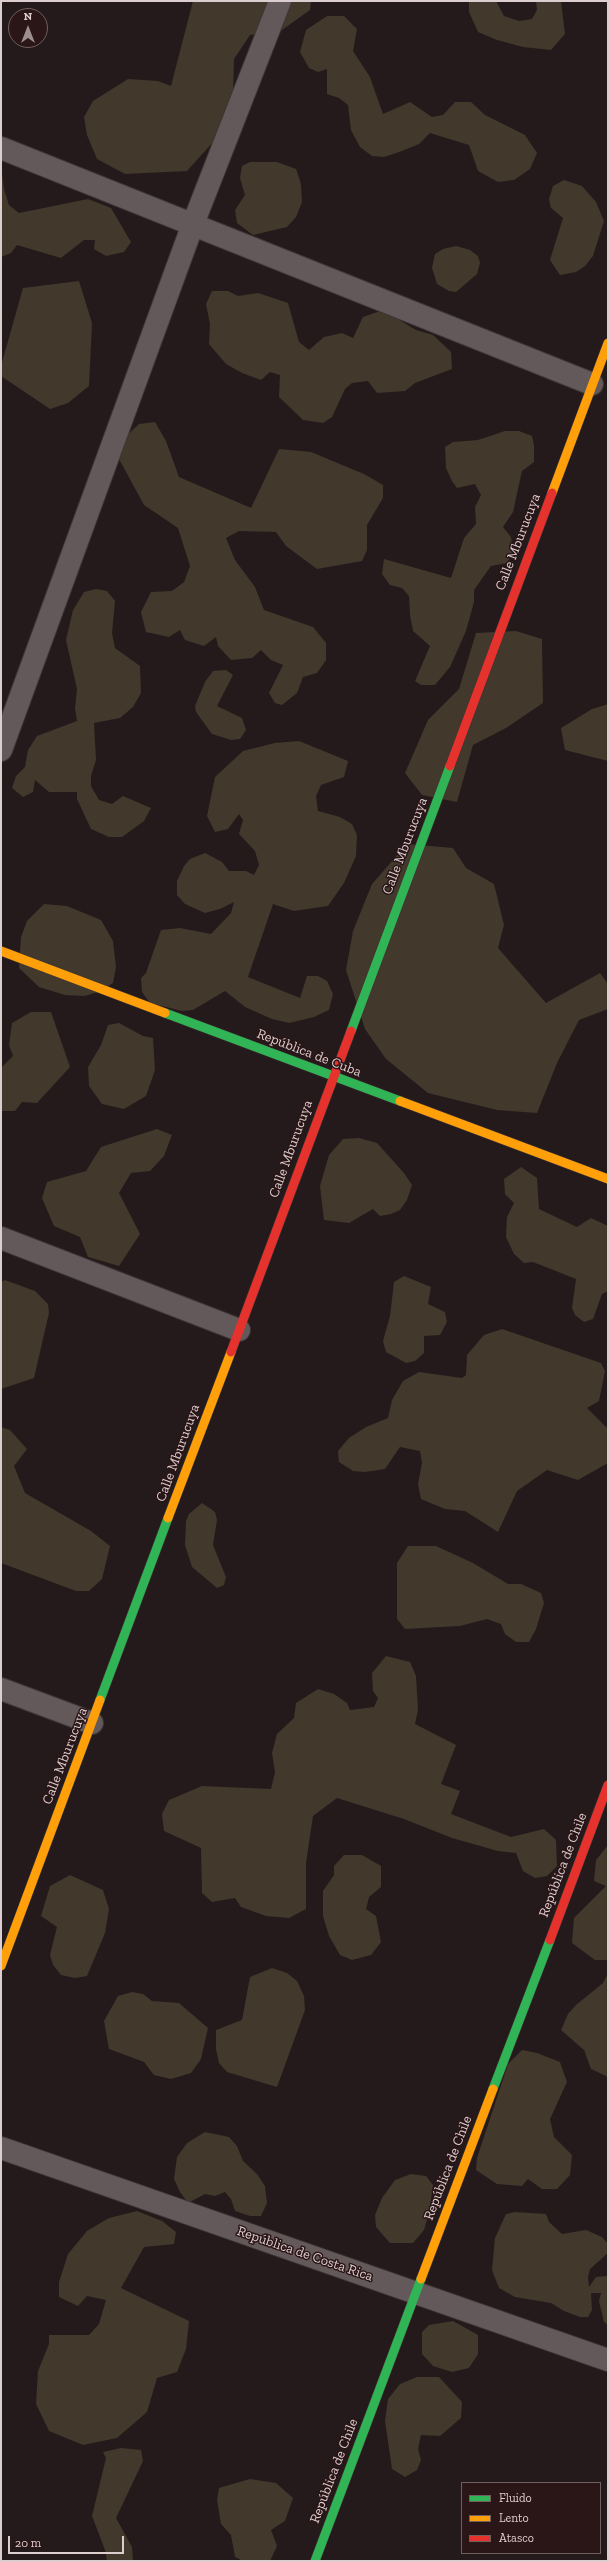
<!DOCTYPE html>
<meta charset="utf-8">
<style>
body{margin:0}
#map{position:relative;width:609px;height:2562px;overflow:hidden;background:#251a1b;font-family:"Zilla Slab",serif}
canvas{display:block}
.frame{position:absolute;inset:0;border:2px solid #dccdce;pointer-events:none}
.legend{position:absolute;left:461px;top:2482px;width:140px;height:72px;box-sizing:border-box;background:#2a1517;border:1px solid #715f60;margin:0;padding:5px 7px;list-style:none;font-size:12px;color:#dccdce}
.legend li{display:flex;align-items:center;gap:8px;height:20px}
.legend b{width:20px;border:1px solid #715f60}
.north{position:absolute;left:8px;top:8px;width:40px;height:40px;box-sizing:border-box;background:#2a1517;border:1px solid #715f60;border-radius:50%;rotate:0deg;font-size:11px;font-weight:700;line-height:16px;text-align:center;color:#dccdce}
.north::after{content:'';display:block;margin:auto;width:14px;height:18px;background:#9c8e8f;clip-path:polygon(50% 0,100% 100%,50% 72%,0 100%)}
.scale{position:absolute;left:8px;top:2536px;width:116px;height:18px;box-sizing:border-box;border:2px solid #dccdce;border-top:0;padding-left:5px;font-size:12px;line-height:14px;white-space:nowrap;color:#dccdce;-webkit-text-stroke:3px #2a1517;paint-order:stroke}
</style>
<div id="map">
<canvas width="609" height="2562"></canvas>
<div class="frame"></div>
<ul class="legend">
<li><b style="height:5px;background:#30b455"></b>Fluido</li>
<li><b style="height:5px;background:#ff9f0a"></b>Lento</li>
<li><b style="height:5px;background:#e5322d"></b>Atasco</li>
</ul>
<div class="north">N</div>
<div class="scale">20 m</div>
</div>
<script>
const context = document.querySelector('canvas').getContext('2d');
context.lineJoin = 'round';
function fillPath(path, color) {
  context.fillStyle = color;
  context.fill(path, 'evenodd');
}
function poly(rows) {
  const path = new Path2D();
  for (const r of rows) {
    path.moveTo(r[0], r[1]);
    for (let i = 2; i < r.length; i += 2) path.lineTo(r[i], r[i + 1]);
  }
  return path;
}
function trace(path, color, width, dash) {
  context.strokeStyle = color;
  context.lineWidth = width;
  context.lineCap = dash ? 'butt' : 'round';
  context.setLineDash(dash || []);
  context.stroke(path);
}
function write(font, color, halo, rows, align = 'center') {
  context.font = font + ' "Zilla Slab",serif';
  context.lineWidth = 3;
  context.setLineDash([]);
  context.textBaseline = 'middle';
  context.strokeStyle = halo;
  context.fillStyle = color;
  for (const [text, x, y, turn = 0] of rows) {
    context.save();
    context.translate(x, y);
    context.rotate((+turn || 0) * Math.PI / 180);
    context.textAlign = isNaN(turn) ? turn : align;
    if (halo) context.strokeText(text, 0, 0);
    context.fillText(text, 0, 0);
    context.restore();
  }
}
const green = poly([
 [193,1,311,1,310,10,282,30,250,35,234,59,233,94,214,141,187,171,125,174,97,159,87,135,84,117,93,101,128,79,158,81,171,86],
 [469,1,496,1,504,16,519,21,532,19,537,10,536,1,561,1,565,34,551,50,523,47,497,40,478,32,469,12],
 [327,16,344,16,357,29,353,51,370,77,383,114,410,102,432,117,443,115,455,102,471,102,485,115,525,135,537,153,530,169,514,180,498,182,478,171,469,145,430,133,419,144,402,151,384,157,372,156,360,147,351,130,348,105,339,98,327,94,327,69,318,72,309,68,300,52,306,30],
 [250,162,277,162,296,169,301,184,302,202,296,217,287,227,253,235,237,223,235,210,245,195,240,178,242,166],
 [1,166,4,189,9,205,19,213,88,199,111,208,131,242,124,252,106,256,94,249,95,240,84,240,61,258,17,245,11,253,1,257],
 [564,180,582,186,596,202,604,221,593,256,585,266,576,272,560,275,550,260,563,218,551,208,549,199,553,186],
 [456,246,470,250,478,256,480,263,477,274,456,292,449,291,437,284,432,268,435,254,443,249],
 [79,281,92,323,89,386,68,403,50,409,1,376,1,366,23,288],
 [212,291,228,291,238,296,258,293,288,303,299,342,309,350,324,337,342,333,353,338,363,317,383,310,416,330,433,335,451,352,452,369,415,383,405,391,377,393,368,381,352,383,345,389,332,417,323,423,303,420,279,397,280,375,270,372,261,380,242,373,226,364,209,344,210,324,206,304],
 [155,422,166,441,179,477,251,508,279,449,311,452,364,474,383,485,383,498,367,525,367,550,362,561,317,569,286,546,276,532,239,531,226,538,235,560,255,587,264,610,313,627,326,643,326,660,317,673,303,677,297,693,282,705,275,703,269,693,283,665,271,660,261,650,252,658,231,660,218,646,216,637,204,646,185,640,180,630,169,637,146,632,141,612,151,592,172,591,184,582,190,566,178,528,144,505,119,459,127,435,139,424],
 [505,431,519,431,532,436,534,445,534,462,522,471,513,512,503,527,511,537,513,552,507,563,491,566,474,590,474,602,466,631,450,667,435,685,421,685,415,681,430,646,413,631,410,615,409,596,402,588,390,585,382,574,384,559,451,578,464,538,476,524,475,507,481,495,475,484,457,488,452,481,446,468,445,447,453,442,478,440],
 [96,589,107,591,115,601,112,633,115,648,140,666,141,693,133,707,120,718,94,723,96,760,91,776,91,786,99,800,112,804,123,796,151,808,144,821,122,837,109,837,91,829,77,799,77,792,49,792,35,780,33,792,23,797,12,788,16,776,25,767,28,750,37,736,77,721,75,708,77,689,66,640,73,610,84,592],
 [516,631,542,639,543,703,506,728,473,745,457,802,422,795,405,773,428,720,459,689,476,633],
 [226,670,233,675,217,706,242,718,246,730,240,739,231,740,212,734,196,712,195,706,205,682,213,671],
 [608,704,608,761,565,750,561,728,592,709],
 [299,741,348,761,344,777,321,785,316,796,318,811,340,817,352,824,357,835,356,856,344,883,328,906,294,911,273,904,248,977,300,998,307,976,318,976,327,981,333,994,329,1010,314,1017,289,1023,272,1019,245,1007,225,991,193,1010,182,1011,150,1003,142,992,141,978,146,973,161,930,180,928,211,934,231,913,234,902,220,909,205,913,185,904,177,895,177,881,184,866,190,859,205,853,222,862,229,871,246,871,254,875,259,865,255,851,239,834,243,820,239,814,228,829,215,832,207,816,215,777,243,751,275,743],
 [407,844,453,848,466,868,494,884,504,925,498,948,546,1003,600,973,608,984,608,1009,579,1020,557,1063,537,1113,497,1110,428,1093,386,1059,365,1029,346,970,353,931,372,884],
 [44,904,67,906,101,920,113,941,116,967,113,983,99,992,84,996,65,995,39,987,19,968,21,937,27,921],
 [31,1012,51,1012,70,1067,37,1103,22,1102,15,1111,1,1111,1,1068,13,1056,9,1045,12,1023],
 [119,1023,143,1036,153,1038,155,1070,146,1096,124,1109,102,1104,89,1086,88,1067,101,1045,108,1025],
 [157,1129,172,1135,164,1156,150,1171,131,1173,119,1193,140,1234,119,1266,88,1257,80,1237,54,1226,42,1198,47,1182,86,1171,101,1147],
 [359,1138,377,1143,404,1173,412,1185,407,1200,400,1210,391,1214,380,1216,373,1209,349,1223,324,1220,320,1186,329,1155,343,1139],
 [521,1167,537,1178,539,1209,577,1227,591,1218,608,1226,608,1291,602,1294,593,1319,584,1322,575,1315,572,1308,576,1279,533,1262,524,1263,514,1254,506,1237,507,1217,514,1203,505,1194,504,1179],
 [404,1276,431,1287,428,1304,445,1312,447,1322,440,1335,424,1336,424,1353,415,1361,406,1363,386,1352,383,1341,390,1316,394,1282],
 [5,1280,35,1291,48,1304,49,1313,34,1378,1,1389,1,1282],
 [502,1329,601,1363,605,1371,599,1401,587,1408,608,1429,608,1463,578,1480,547,1470,517,1491,498,1532,465,1511,445,1509,421,1499,418,1484,422,1463,420,1451,400,1447,385,1469,365,1472,353,1471,339,1462,338,1451,349,1438,366,1427,388,1418,392,1400,403,1381,419,1372,462,1378,466,1375,467,1355,484,1335],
 [1,1427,10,1430,27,1449,14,1466,25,1493,91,1531,110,1546,102,1579,89,1591,76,1591,1,1563],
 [202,1503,215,1512,217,1520,213,1545,226,1577,224,1585,217,1588,192,1567,185,1545,186,1521,189,1514],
 [408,1546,436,1546,473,1563,508,1584,521,1584,541,1593,544,1603,536,1629,529,1642,516,1642,505,1634,501,1624,487,1619,460,1626,405,1629,397,1619,397,1563],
 [386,1656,410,1662,416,1676,418,1710,415,1724,456,1745,441,1784,460,1791,451,1814,511,1837,544,1829,556,1840,557,1866,547,1876,535,1878,523,1871,516,1853,498,1851,452,1838,404,1819,337,1798,313,1816,306,1863,306,1909,289,1918,266,1916,241,1907,235,1898,212,1902,202,1893,201,1848,164,1831,162,1814,169,1800,202,1786,271,1789,275,1772,272,1753,277,1734,294,1718,296,1703,318,1689,334,1694,347,1703,350,1710,374,1707,378,1698,373,1691,372,1673],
 [608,1845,608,1960,595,1960,572,1943,574,1918,606,1886,594,1881,596,1860],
 [344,1855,362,1855,381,1866,381,1887,369,1897,366,1909,376,1916,381,1942,371,1955,352,1960,340,1955,329,1936,323,1916,323,1891,334,1875,334,1866],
 [70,1875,103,1890,109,1909,105,1933,87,1976,75,1978,61,1975,53,1965,50,1955,57,1927,41,1916,50,1886],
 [272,1968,287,1973,297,1981,304,1996,305,2010,277,2087,227,2072,219,2063,216,2049,216,2030,242,2020,250,1977],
 [608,1973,608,2077,591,2069,584,2050,561,2030,568,2014,576,2005,603,1983],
 [132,1992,143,1994,152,2001,179,2003,208,2028,201,2059,191,2073,171,2079,154,2075,144,2062,109,2049,104,2021,118,1996],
 [522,2050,537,2053,560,2062,567,2082,550,2119,554,2137,572,2155,570,2175,557,2189,542,2189,528,2179,522,2186,497,2184,476,2170,477,2158,508,2064],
 [205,2132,229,2137,237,2146,243,2161,257,2174,265,2186,267,2203,261,2216,250,2216,235,2211,231,2199,225,2192,215,2196,205,2194,188,2203,180,2192,174,2179,177,2157,187,2143],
 [411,2174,426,2176,433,2185,429,2213,424,2230,413,2243,390,2243,376,2227,375,2215,382,2198,395,2180],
 [137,2211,162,2221,176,2232,174,2244,144,2247,121,2288,189,2321,186,2349,177,2372,157,2378,147,2412,117,2438,83,2445,49,2431,36,2404,38,2371,49,2344,49,2335,89,2335,99,2324,106,2300,87,2296,78,2306,59,2297,59,2282,68,2254,87,2231,109,2218],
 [515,2212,546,2214,549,2222,562,2234,586,2230,602,2237,608,2244,608,2253,590,2269,588,2277,589,2287,596,2277,608,2276,608,2325,604,2322,599,2301,601,2293,591,2293,592,2310,588,2317,580,2317,564,2311,551,2303,515,2297,499,2288,492,2270,495,2238,506,2214],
 [453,2321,478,2335,478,2354,469,2368,452,2372,433,2366,422,2354,422,2332,429,2325],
 [417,2377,439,2377,462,2402,461,2418,440,2436,421,2435,418,2449,421,2460,417,2470,405,2477,392,2469,385,2421,388,2399,400,2384],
 [121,2448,141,2450,143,2461,116,2518,132,2547,133,2561,107,2561,105,2550,92,2516,106,2458,103,2452],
 [250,2479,276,2483,293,2498,285,2521,271,2530,277,2546,270,2561,243,2561,235,2557,231,2535,221,2524,217,2500,219,2488]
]);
const street = poly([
 [1,148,592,384],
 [1,750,193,224,280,1],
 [1,1238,239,1330],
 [1,1689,92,1723],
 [1,2148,608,2360]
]);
const fast = poly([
 [165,1013,400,1101],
 [351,1031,450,766],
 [100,1700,168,1518],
 [493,2089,550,1940],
 [315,2561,421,2279]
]);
const slow = poly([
 [552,493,608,343],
 [1,951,165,1013],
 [400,1101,608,1179],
 [168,1518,231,1352],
 [1,1966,100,1700],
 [421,2279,493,2089]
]);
const jam = poly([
 [450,766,552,493],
 [231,1352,351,1031],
 [550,1940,608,1785]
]);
const streetNames = [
 ["Calle Mburucuya",518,542,-69],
 ["Calle Mburucuya",405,846,-69],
 ["República de Cuba",309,1053,21],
 ["Calle Mburucuya",291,1149,-70],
 ["Calle Mburucuya",178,1453,-70],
 ["Calle Mburucuya",65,1756,-69],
 ["República de Chile",563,1865,-69],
 ["República de Chile",448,2168,-69],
 ["República de Costa Rica",305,2254,19],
 ["República de Chile",334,2471,-69]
];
fillPath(green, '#42382b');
trace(street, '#3e3637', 24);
trace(fast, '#3e3637', 10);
trace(slow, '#3e3637', 10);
trace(jam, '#3e3637', 10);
trace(street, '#63595a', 22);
trace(fast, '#30b455', 9);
trace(slow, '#ff9f0a', 9);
trace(jam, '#e5322d', 9);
write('14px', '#dccdce', '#2a1517', streetNames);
</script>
